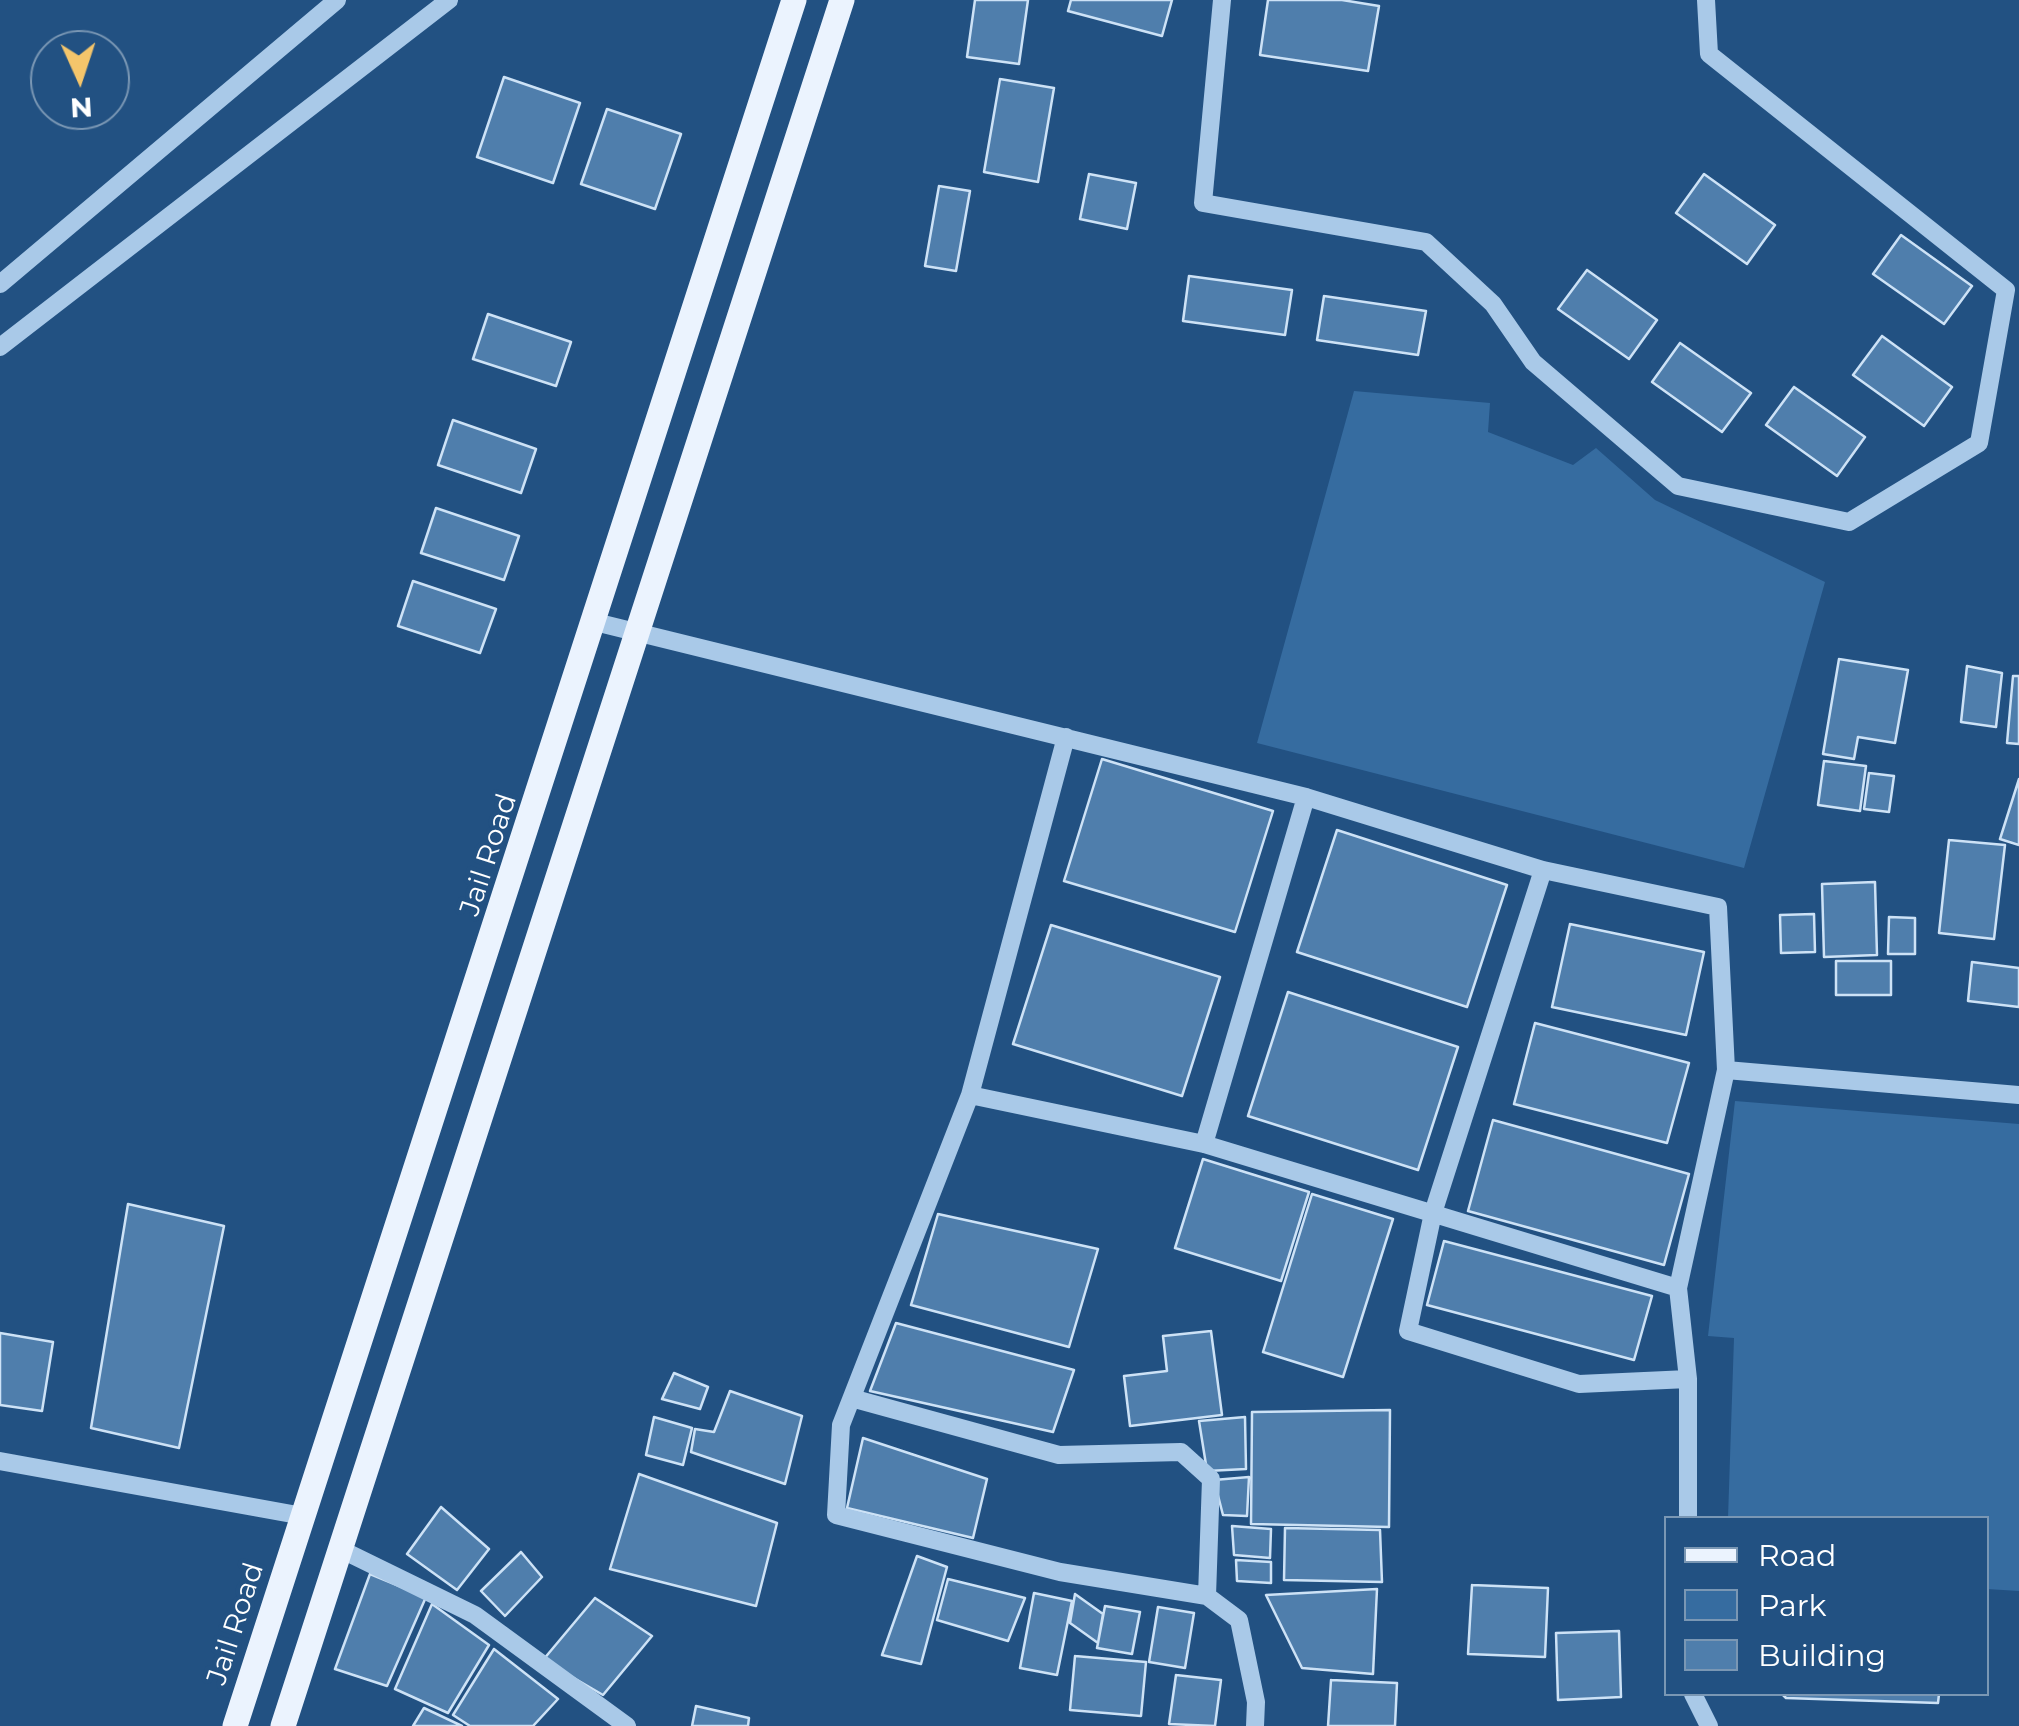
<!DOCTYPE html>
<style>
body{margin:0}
#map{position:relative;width:2019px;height:1726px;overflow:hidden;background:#225182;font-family:Montserrat,sans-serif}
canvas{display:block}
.legend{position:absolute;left:1664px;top:1516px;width:325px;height:180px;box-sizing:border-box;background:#225182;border:2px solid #7a97b4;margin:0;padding:12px 18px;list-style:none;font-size:30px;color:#fff}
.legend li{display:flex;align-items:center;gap:20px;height:50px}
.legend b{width:50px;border:2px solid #7a97b4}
.north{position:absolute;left:30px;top:30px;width:100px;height:100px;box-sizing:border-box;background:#225182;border:2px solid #7a97b4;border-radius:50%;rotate:177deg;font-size:28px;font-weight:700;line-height:40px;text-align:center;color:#fff}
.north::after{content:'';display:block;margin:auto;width:35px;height:45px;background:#f4c56b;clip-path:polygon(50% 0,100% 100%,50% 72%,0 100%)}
</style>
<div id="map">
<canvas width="2019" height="1726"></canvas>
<ul class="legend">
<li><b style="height:12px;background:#ebf3fe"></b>Road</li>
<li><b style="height:28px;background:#366ca0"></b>Park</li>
<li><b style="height:28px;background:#4f7eac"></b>Building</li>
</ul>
<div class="north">N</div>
</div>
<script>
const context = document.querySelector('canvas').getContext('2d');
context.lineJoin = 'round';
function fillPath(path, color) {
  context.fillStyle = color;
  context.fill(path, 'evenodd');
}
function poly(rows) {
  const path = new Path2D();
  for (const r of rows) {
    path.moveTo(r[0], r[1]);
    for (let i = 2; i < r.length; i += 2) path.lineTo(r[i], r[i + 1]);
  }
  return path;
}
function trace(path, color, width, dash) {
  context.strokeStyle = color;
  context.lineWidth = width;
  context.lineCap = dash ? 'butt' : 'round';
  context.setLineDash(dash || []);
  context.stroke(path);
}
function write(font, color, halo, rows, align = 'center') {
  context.font = font + ' Montserrat,sans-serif';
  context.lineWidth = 9;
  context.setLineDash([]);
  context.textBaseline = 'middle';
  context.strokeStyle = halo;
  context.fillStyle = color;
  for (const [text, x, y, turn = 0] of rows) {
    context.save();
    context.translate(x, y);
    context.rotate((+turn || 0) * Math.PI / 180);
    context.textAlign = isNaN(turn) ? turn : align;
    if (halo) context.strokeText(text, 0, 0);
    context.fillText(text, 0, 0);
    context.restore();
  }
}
const green = poly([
 [1354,391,1490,403,1488,432,1573,465,1596,448,1655,500,1825,582,1744,868,1257,743],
 [1735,1101,2019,1124,2019,1591,1987,1589,1986,1518,1728,1518,1734,1338,1708,1336]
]);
const building = poly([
 [975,0,1028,0,1019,64,967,57,975,0],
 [1071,0,1172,0,1162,36,1068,11,1071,0],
 [1268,0,1342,0,1379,6,1368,71,1260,55,1268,0],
 [504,77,580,103,553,183,477,157,504,77],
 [1000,79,1054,88,1038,182,984,172,1000,79],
 [607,109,681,134,655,209,581,184,607,109],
 [1089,174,1136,183,1127,229,1080,219,1089,174],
 [1704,174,1775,225,1747,264,1676,213,1704,174],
 [939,186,970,191,956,271,925,266,939,186],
 [1901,235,1972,286,1944,324,1873,274,1901,235],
 [1587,270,1657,320,1629,359,1558,309,1587,270],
 [1189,276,1292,290,1285,335,1183,321,1189,276],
 [1324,296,1426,311,1418,355,1317,340,1324,296],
 [488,314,571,342,556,386,473,359,488,314],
 [1882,336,1952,387,1924,426,1853,375,1882,336],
 [1680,343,1751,393,1722,432,1652,382,1680,343],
 [1794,387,1865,437,1837,476,1766,425,1794,387],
 [453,420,536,449,521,493,438,465,453,420],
 [436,508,519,536,504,580,421,553,436,508],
 [413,581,496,609,480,653,398,626,413,581],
 [1839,659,1908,670,1895,743,1858,737,1854,759,1823,754,1839,659],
 [1967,666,2002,673,1996,727,1961,722,1967,666],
 [2013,676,2019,676,2019,744,2007,743,2013,676],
 [1102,759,1273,811,1235,932,1064,881,1102,759],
 [1824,761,1866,766,1860,811,1818,805,1824,761],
 [1869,773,1894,776,1889,812,1864,809,1869,773],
 [2019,779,2019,845,2000,839,2019,779],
 [1337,830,1507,885,1467,1007,1297,952,1337,830],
 [1949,840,2005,845,1994,939,1939,933,1949,840],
 [1875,882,1877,955,1824,957,1822,884,1875,882],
 [1814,914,1815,952,1781,953,1780,915,1814,914],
 [1889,917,1915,918,1915,954,1888,954,1889,917],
 [1570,924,1704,952,1686,1035,1552,1007,1570,924],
 [1051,925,1220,977,1182,1096,1013,1044,1051,925],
 [1836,961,1891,961,1891,995,1836,995,1836,961],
 [1972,962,2019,968,2019,1007,1968,1001,1972,962],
 [1288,992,1458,1047,1418,1170,1248,1116,1288,992],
 [1535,1023,1689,1063,1667,1143,1514,1104,1535,1023],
 [1493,1120,1689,1174,1664,1265,1468,1211,1493,1120],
 [1203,1159,1309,1192,1281,1281,1175,1248,1203,1159],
 [1312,1194,1393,1219,1343,1377,1263,1352,1312,1194],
 [128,1204,224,1226,179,1448,91,1428,128,1204],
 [938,1214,1098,1249,1069,1347,911,1305,938,1214],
 [1444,1241,1652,1296,1634,1360,1427,1305,1444,1241],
 [896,1323,1074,1370,1053,1432,870,1391,896,1323],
 [1211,1331,1222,1415,1130,1426,1124,1376,1167,1371,1163,1336,1211,1331],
 [0,1333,53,1342,42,1411,0,1405,0,1333],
 [674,1373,708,1387,700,1409,662,1399,674,1373],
 [730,1391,802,1416,785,1484,691,1452,695,1429,714,1432,730,1391],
 [1390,1410,1389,1527,1251,1524,1252,1412,1390,1410],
 [654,1417,692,1428,683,1465,646,1455,654,1417],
 [1245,1417,1246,1469,1207,1471,1199,1421,1245,1417],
 [863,1438,987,1479,973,1538,847,1508,863,1438],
 [639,1474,777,1523,756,1606,610,1569,639,1474],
 [1249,1477,1247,1516,1223,1515,1214,1480,1249,1477],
 [441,1507,489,1549,457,1590,407,1554,441,1507],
 [1232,1526,1271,1529,1270,1558,1234,1555,1232,1526],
 [1285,1528,1380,1530,1382,1582,1284,1580,1285,1528],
 [521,1552,542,1577,505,1616,481,1591,521,1552],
 [917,1556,947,1567,921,1664,882,1655,917,1556],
 [1236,1560,1271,1562,1271,1583,1237,1581,1236,1560],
 [370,1574,426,1597,387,1686,335,1669,370,1574],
 [948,1579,1025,1598,1008,1641,937,1620,948,1579],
 [1472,1585,1548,1588,1545,1657,1468,1654,1472,1585],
 [1377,1589,1373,1674,1302,1668,1266,1595,1377,1589],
 [1034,1593,1072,1601,1057,1675,1020,1668,1034,1593],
 [1075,1594,1103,1614,1098,1643,1070,1623,1075,1594],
 [595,1598,652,1636,603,1695,543,1660,595,1598],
 [432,1604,489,1645,448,1713,395,1689,432,1604],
 [1105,1606,1140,1612,1132,1654,1097,1648,1105,1606],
 [1158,1607,1194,1613,1185,1668,1149,1662,1158,1607],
 [1619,1631,1621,1697,1558,1700,1556,1633,1619,1631],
 [494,1649,558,1699,533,1726,470,1726,453,1715,494,1649],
 [1075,1656,1146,1662,1141,1716,1070,1710,1075,1656],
 [1176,1675,1221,1680,1215,1726,1169,1724,1176,1675],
 [1331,1680,1397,1683,1395,1726,1328,1726,1331,1680],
 [1782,1694,1939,1694,1938,1703,1786,1698,1782,1694],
 [696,1706,749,1718,748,1726,692,1726,696,1706],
 [424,1708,462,1726,413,1726,424,1708]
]);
const minor = poly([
 [1222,0,1203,203,1426,242,1493,304,1533,362,1678,486,1849,522,1979,443,2006,290,1709,54,1706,0],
 [0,284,337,0],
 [0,347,449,0],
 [595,622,1306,797,1543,870,1718,907,1726,1070,2019,1095],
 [1066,737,970,1095,841,1425,836,1515,1060,1572,1207,1596,1239,1620,1256,1702,1255,1726],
 [1543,870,1433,1213,1408,1331,1579,1384,1688,1379],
 [970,1095,1204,1144,1678,1288],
 [1204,1144,1306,797],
 [855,1399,1059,1455,1181,1452,1211,1479,1207,1596],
 [0,1461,303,1516],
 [1688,1518,1688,1379,1678,1288,1726,1070],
 [338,1548,475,1615,627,1726],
 [1693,1694,1709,1726]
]);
const major = poly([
 [235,1726,794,0],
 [283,1726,842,0]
]);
const streetNames = [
 ["Jail Road",489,855,-72],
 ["Jail Road",236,1624,-72]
];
fillPath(green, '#366ca0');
fillPath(building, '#4f7eac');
trace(building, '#cde2f6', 2.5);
trace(minor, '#a9c9e8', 18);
trace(major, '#ebf3fe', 25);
write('28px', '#fff', '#225182', streetNames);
</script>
